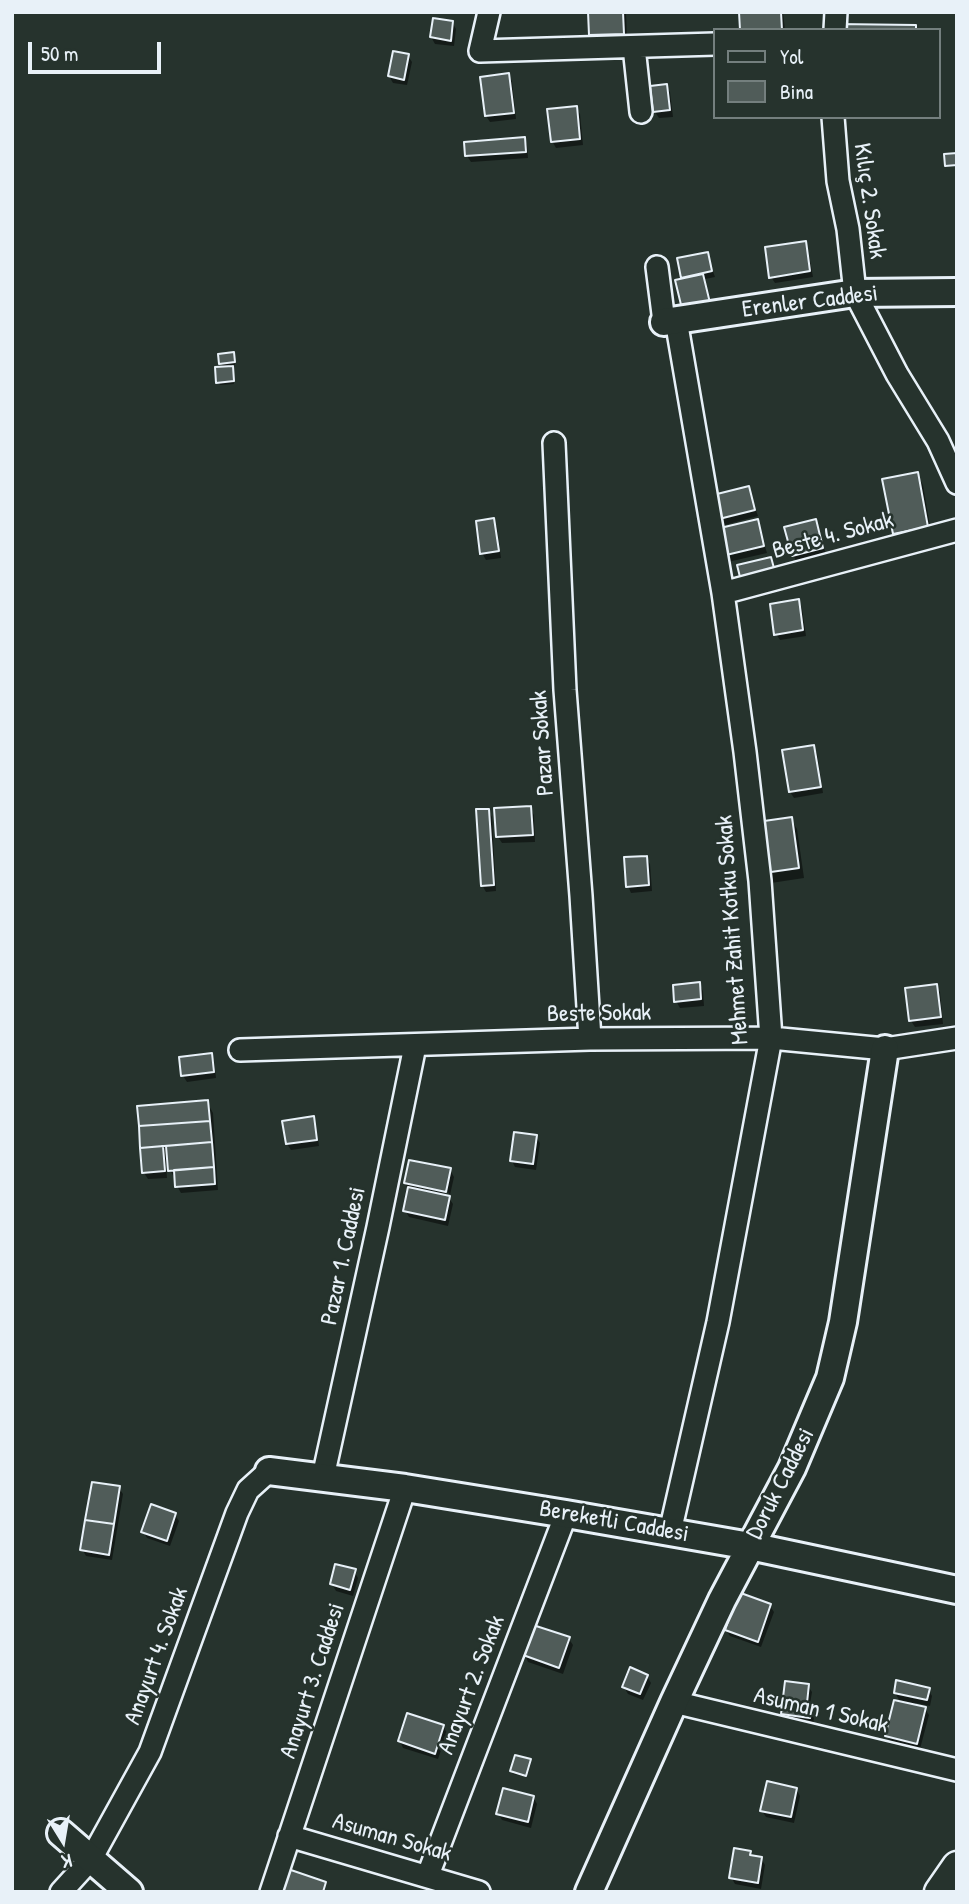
<!DOCTYPE html>
<meta charset="utf-8">
<style>
body{margin:0}
#map{position:relative;width:969px;height:1904px;overflow:hidden;background:#26332d;font-family:"Patrick Hand",sans-serif}
canvas{display:block}
.frame{position:absolute;inset:0;border:14px solid #e8f1f8;pointer-events:none}
.legend{position:absolute;left:713px;top:28px;width:228px;height:91px;box-sizing:border-box;background:#26332d;border:2px solid #747f7e;margin:0;padding:9px 12px;list-style:none;font-size:21px;color:#e8f1f8}
.legend li{display:flex;align-items:center;gap:14px;height:35px}
.legend b{width:35px;border:2px solid #747f7e}
.north{position:absolute;left:28px;top:1806px;width:70px;height:70px;-webkit-text-stroke:5px #26332d;paint-order:stroke;rotate:169deg;font-size:19px;font-weight:700;line-height:28px;text-align:center;color:#e8f1f8}
.north::after{content:'';display:block;margin:auto;width:24px;height:32px;background:#e8f1f8;clip-path:polygon(50% 0,100% 100%,50% 72%,0 100%)}
.scale{position:absolute;left:28px;top:42px;width:133px;height:32px;box-sizing:border-box;border:4px solid #e8f1f8;border-top:0;padding-left:9px;font-size:21px;line-height:24px;white-space:nowrap;color:#e8f1f8;-webkit-text-stroke:5px #26332d;paint-order:stroke}
</style>
<div id="map">
<canvas width="969" height="1904"></canvas>
<div class="frame"></div>
<ul class="legend">
<li><b style="height:9px;background:#26332d"></b>Yol</li>
<li><b style="height:19px;background:#505c59"></b>Bina</li>
</ul>
<div class="north">K</div>
<div class="scale">50 m</div>
</div>
<script>
const context = document.querySelector('canvas').getContext('2d');
context.lineJoin = 'round';
function fillPath(path, color) {
  context.fillStyle = color;
  context.fill(path, 'evenodd');
}
function poly(rows) {
  const path = new Path2D();
  for (const r of rows) {
    path.moveTo(r[0], r[1]);
    for (let i = 2; i < r.length; i += 2) path.lineTo(r[i], r[i + 1]);
  }
  return path;
}
function trace(path, color, width, dash) {
  context.strokeStyle = color;
  context.lineWidth = width;
  context.lineCap = dash ? 'butt' : 'round';
  context.setLineDash(dash || []);
  context.stroke(path);
}
function write(font, color, halo, rows, align = 'center') {
  context.font = font + ' "Patrick Hand",sans-serif';
  context.lineWidth = 5;
  context.setLineDash([]);
  context.textBaseline = 'middle';
  context.strokeStyle = halo;
  context.fillStyle = color;
  for (const [text, x, y, turn = 0] of rows) {
    context.save();
    context.translate(x, y);
    context.rotate((+turn || 0) * Math.PI / 180);
    context.textAlign = isNaN(turn) ? turn : align;
    if (halo) context.strokeText(text, 0, 0);
    context.fillText(text, 0, 0);
    context.restore();
  }
}
const shadow = poly([
 [590,12,626,12,627,40,594,41,590,35],
 [741,12,783,12,785,30,742,30],
 [452,22,456,29,454,46,435,44,431,37],
 [408,56,412,62,407,85,393,83,389,76],
 [508,75,512,81,516,119,490,122,486,116,482,78],
 [666,86,670,92,673,117,659,118,655,112,652,87],
 [576,108,580,114,583,145,556,148,552,141],
 [524,139,527,145,528,158,471,162,467,156],
 [805,242,808,249,813,277,775,283,771,277],
 [707,254,715,277,705,279,712,305,683,277],
 [234,357,235,365,231,365,234,384,220,385,218,382,224,368,221,363],
 [917,474,923,485,932,537,900,543,894,533],
 [748,488,758,516,721,526,717,520],
 [493,520,497,527,501,558,486,560,482,553],
 [757,521,767,553,728,562,724,555],
 [815,521,826,554,797,562,793,555],
 [798,601,802,608,806,636,780,640,776,634],
 [813,747,817,753,823,793,794,798,790,792],
 [530,808,534,815,535,842,502,843,498,837],
 [488,810,492,817,496,891,486,892,482,885],
 [791,819,797,829,804,878,771,883,766,873],
 [646,858,650,864,652,891,631,893,628,886],
 [699,984,703,991,704,1006,680,1008,676,1001],
 [936,986,940,992,943,1024,915,1027,911,1021],
 [211,1055,214,1061,216,1078,187,1082,183,1076],
 [207,1102,213,1113,218,1190,181,1193,177,1186,176,1176,174,1177,166,1164,167,1178,148,1179,144,1173,139,1108],
 [313,1118,316,1125,319,1146,291,1150,287,1144],
 [536,1137,540,1143,536,1170,515,1167,512,1161],
 [450,1170,454,1177,450,1195,443,1184,440,1185,453,1204,448,1226,409,1217,405,1210,409,1190,405,1183],
 [119,1488,123,1494,112,1560,86,1556,82,1549],
 [175,1515,179,1521,170,1546,147,1538,143,1531],
 [354,1571,358,1578,353,1596,336,1591,332,1584],
 [770,1606,774,1612,761,1647,730,1636,726,1630],
 [569,1639,573,1645,563,1674,528,1662,525,1655],
 [647,1676,651,1683,643,1700,628,1694,624,1687],
 [808,1686,812,1692,810,1704,815,1711,813,1724,786,1720,783,1714],
 [928,1689,932,1696,930,1706,916,1703,915,1706,925,1709,929,1715,920,1749,891,1742,887,1735,901,1703,895,1693],
 [443,1726,447,1733,438,1759,403,1748,400,1741],
 [529,1761,531,1763,527,1777,513,1774,512,1771],
 [796,1789,800,1796,794,1823,766,1817,762,1811],
 [533,1797,537,1804,531,1828,502,1820,498,1813],
 [750,1852,753,1857,761,1858,765,1865,761,1889,735,1884,731,1877]
]);
const building = poly([
 [588,12,623,12,624,34,589,35,588,12],
 [739,12,781,12,782,30,740,30,739,12],
 [433,18,453,21,451,41,430,37,433,18],
 [837,24,916,25,916,30,837,30,837,24],
 [393,51,409,54,404,80,388,76,393,51],
 [509,73,514,113,485,116,480,77,509,73],
 [667,84,670,110,653,112,650,86,667,84],
 [577,106,580,139,551,142,547,109,577,106],
 [525,137,526,152,465,156,464,142,525,137],
 [957,153,957,165,945,166,944,154,957,153],
 [806,241,810,271,769,278,765,247,806,241],
 [708,252,712,271,681,278,677,258,708,252],
 [703,274,711,307,683,313,675,280,703,274],
 [234,352,235,362,219,364,218,354,234,352],
 [233,366,234,381,216,383,215,367,233,366],
 [918,472,928,527,893,534,882,479,918,472],
 [749,486,755,510,715,520,709,496,749,486],
 [494,518,499,551,480,554,476,521,494,518],
 [758,519,764,546,722,556,716,529,758,519],
 [816,519,823,548,792,556,784,527,816,519],
 [771,557,775,572,741,581,737,565,771,557],
 [799,599,803,630,774,635,770,604,799,599],
 [814,745,821,787,789,792,782,750,814,745],
 [531,806,533,835,496,837,494,808,531,806],
 [476,809,489,809,494,885,481,886,476,809],
 [792,817,799,868,764,873,757,822,792,817],
 [647,856,649,885,626,887,624,857,647,856],
 [700,982,701,999,674,1002,673,985,700,982],
 [937,984,941,1017,909,1021,905,988,937,984],
 [212,1053,214,1072,181,1076,179,1057,212,1053],
 [208,1100,210,1121,139,1126,137,1106,208,1100],
 [314,1116,317,1140,286,1144,282,1121,314,1116],
 [210,1121,212,1142,140,1148,139,1126,210,1121],
 [514,1132,537,1135,533,1164,510,1161,514,1132],
 [212,1142,214,1167,168,1171,166,1146,212,1142],
 [163,1146,165,1171,142,1173,140,1148,163,1146],
 [409,1160,451,1168,446,1192,404,1183,409,1160],
 [214,1167,215,1184,175,1187,174,1170,214,1167],
 [408,1187,450,1196,445,1220,403,1211,408,1187],
 [92,1482,120,1486,114,1524,85,1520,92,1482],
 [151,1504,176,1513,167,1541,141,1532,151,1504],
 [85,1520,114,1524,109,1555,80,1550,85,1520],
 [335,1564,356,1569,350,1590,330,1584,335,1564],
 [738,1592,771,1604,758,1642,725,1630,738,1592],
 [533,1625,570,1637,559,1668,523,1655,533,1625],
 [630,1667,648,1675,640,1694,622,1687,630,1667],
 [896,1680,930,1688,927,1700,894,1693,896,1680],
 [785,1681,809,1684,807,1703,812,1703,810,1718,781,1714,785,1681],
 [894,1700,926,1707,917,1744,885,1736,894,1700],
 [407,1713,444,1725,435,1754,398,1741,407,1713],
 [515,1755,531,1759,526,1776,510,1771,515,1755],
 [767,1781,797,1788,791,1817,760,1811,767,1781],
 [503,1788,534,1796,528,1822,496,1814,503,1788],
 [734,1848,751,1851,750,1855,762,1857,758,1883,729,1878,734,1848],
 [288,1869,326,1882,323,1892,280,1892,288,1869]
]);
const minor = poly([
 [489,12,480,51,715,44],
 [835,30,836,12],
 [634,47,641,112],
 [833,117,838,181,848,229,855,293,897,374,938,441,957,483],
 [657,267,664,322],
 [554,443,565,690,581,896,590,1039],
 [723,593,957,530],
 [240,1050,590,1039,771,1038,885,1049,957,1038],
 [323,1477,378,1227,415,1046],
 [670,1532,718,1322,771,1038,760,881,745,752,723,593,676,320],
 [674,1702,957,1770],
 [289,1836,479,1892],
 [428,1875,566,1514],
 [61,1892,91,1859,150,1752,237,1513,248,1490,269,1471],
 [271,1892,405,1488]
]);
const tertiary = poly([
 [664,322,855,293,957,292],
 [269,1471,405,1488,566,1514,750,1546,957,1590],
 [61,1833,129,1892],
 [589,1892,674,1702,722,1600,792,1468,830,1378,843,1322,885,1049]
]);
const secondary = poly([
 [939,1892,957,1866]
]);
const streetNames = [
 ["Kılıç 2. Sokak",869,201,82],
 ["Erenler Caddesi",810,302,-7],
 ["Beste 4. Sokak",833,536,-15],
 ["Pazar Sokak",543,743,-94],
 ["Mehmet Zahit Kotku Sokak",733,930,-94],
 ["Beste Sokak",599,1014,-1],
 ["Pazar 1. Caddesi",344,1256,-78],
 ["Doruk Caddesi",781,1484,-63],
 ["Bereketli Caddesi",614,1522,10],
 ["Anayurt 4. Sokak",157,1656,-70],
 ["Anayurt 3. Caddesi",313,1681,-72],
 ["Anayurt 2. Sokak",472,1685,-69],
 ["Asuman 1 Sokak",821,1711,13],
 ["Asuman Sokak",392,1838,16]
];
fillPath(shadow, '#0007');
fillPath(building, '#505c59');
trace(building, '#e8f1f8', 2);
trace(minor, '#e8f1f8', 26);
trace(tertiary, '#e8f1f8', 32);
trace(secondary, '#e8f1f8', 33);
trace(minor, '#26332d', 21);
trace(tertiary, '#26332d', 26);
trace(secondary, '#26332d', 28);
write('24px', '#e8f1f8', '#26332d', streetNames);
</script>
